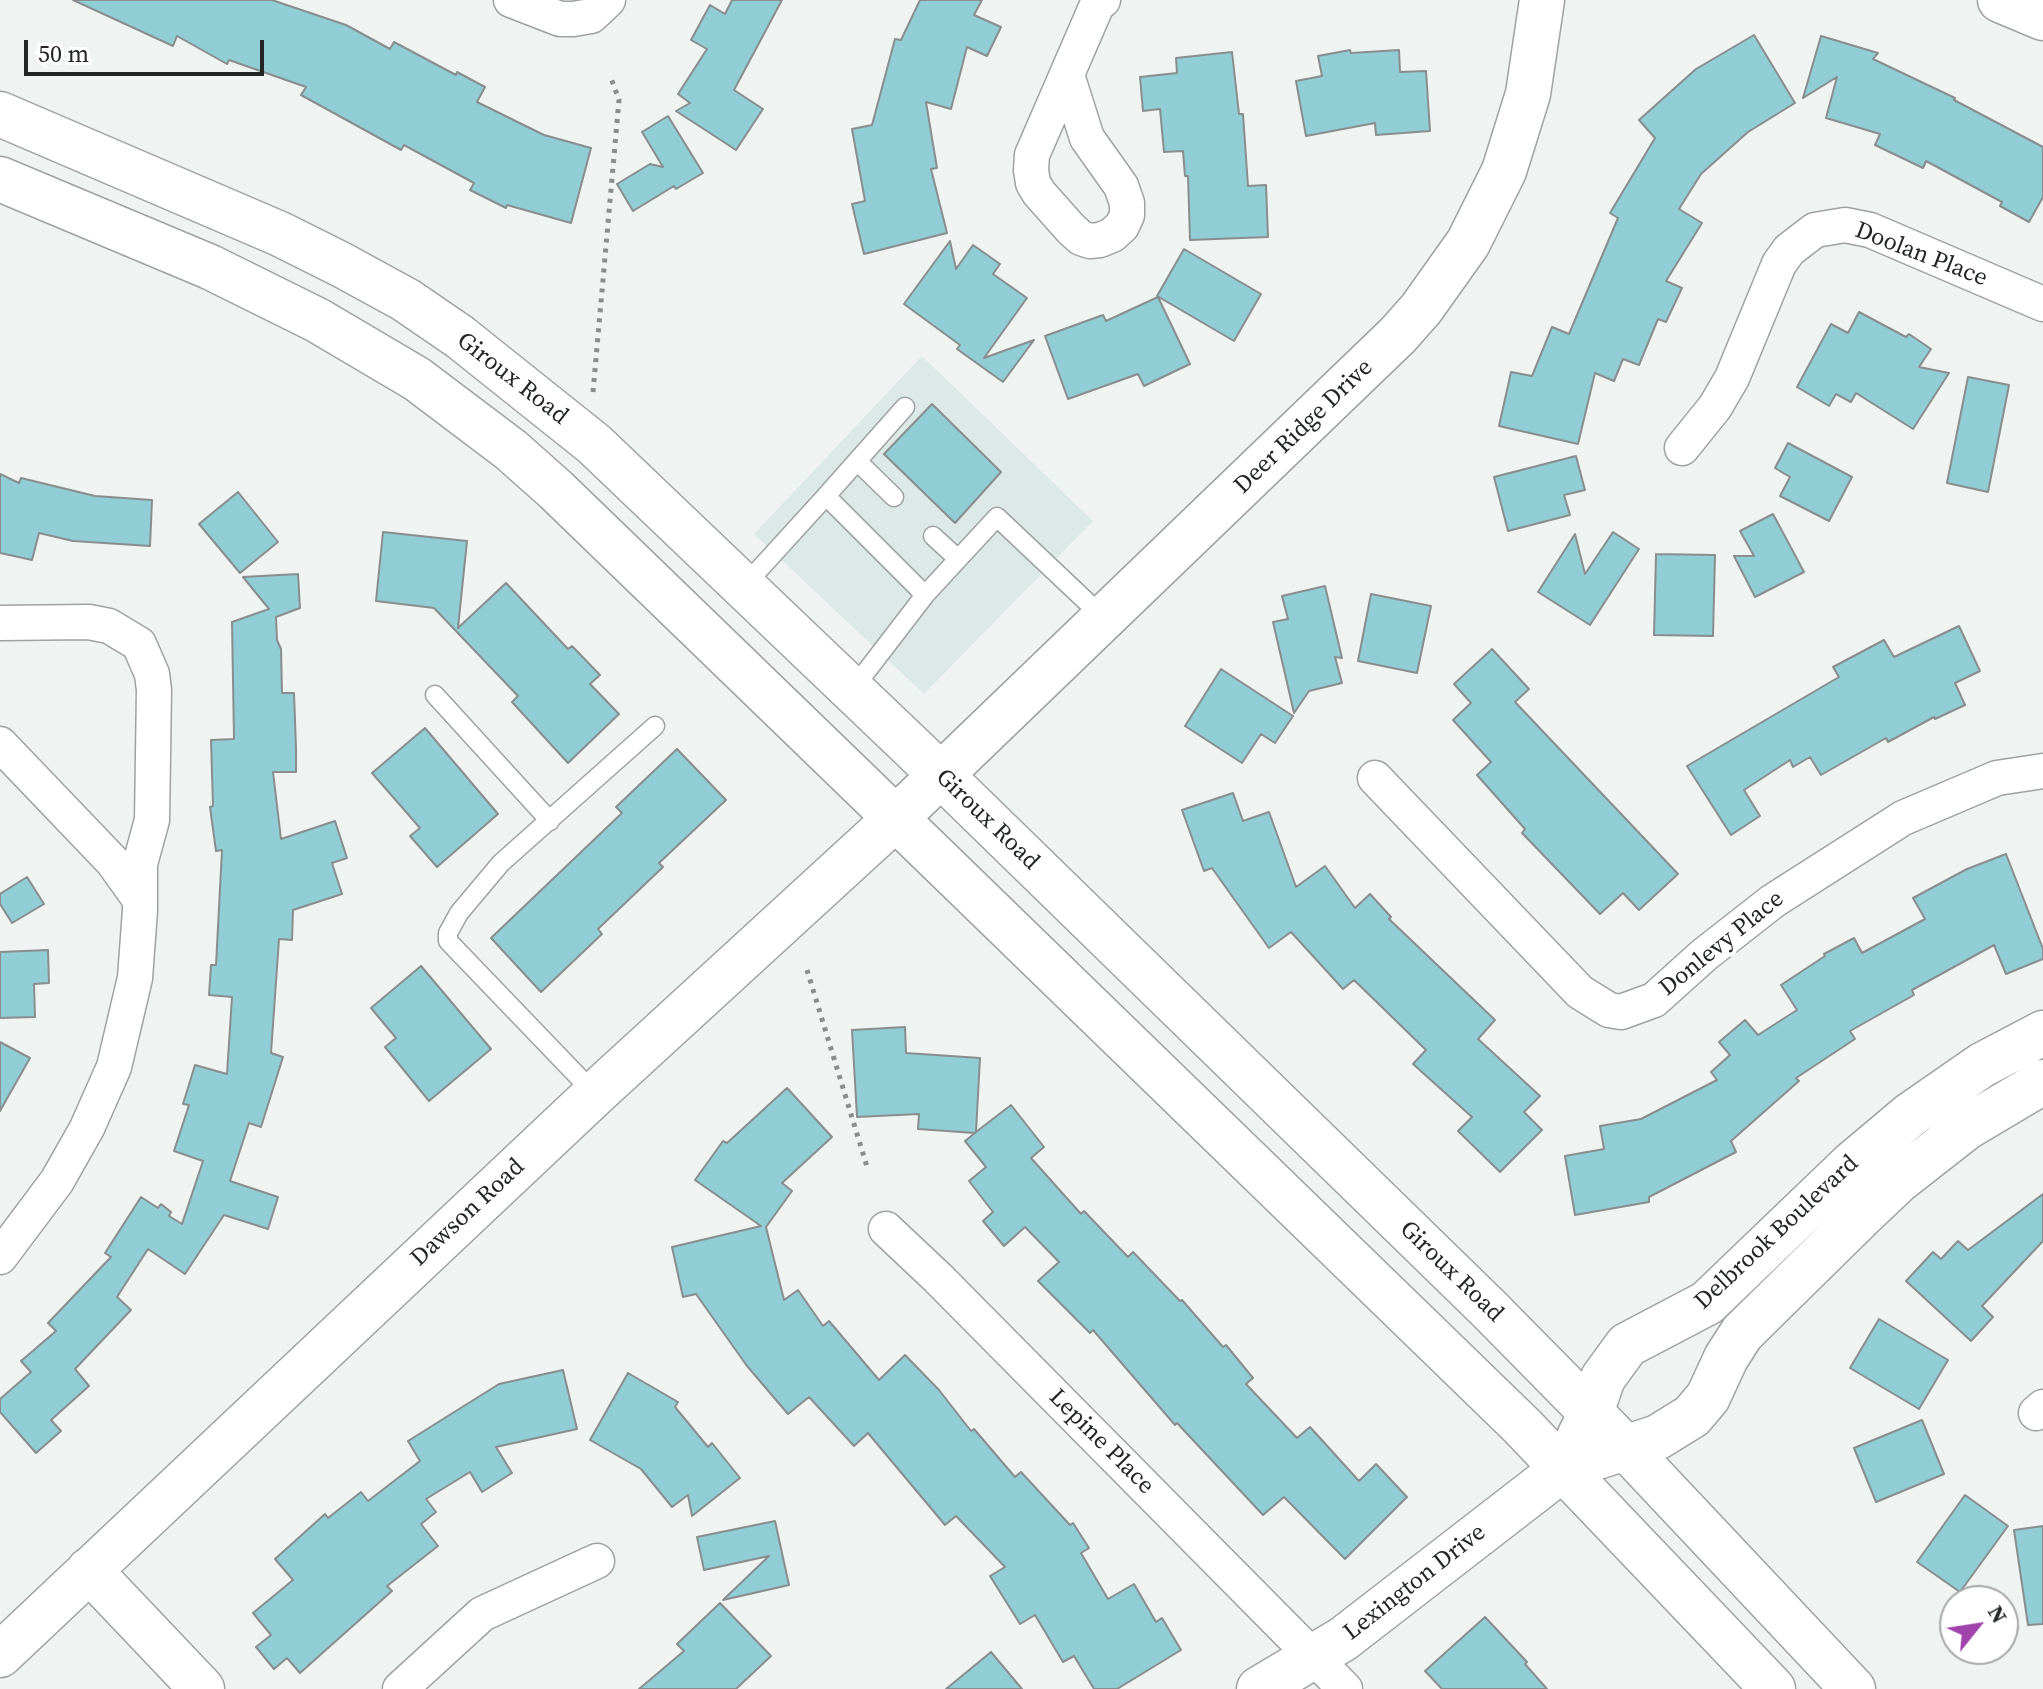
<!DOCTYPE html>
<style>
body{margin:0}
#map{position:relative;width:2043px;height:1689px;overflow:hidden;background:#eff4f2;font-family:"Source Serif 4",serif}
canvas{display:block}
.north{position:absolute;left:1939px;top:1585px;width:80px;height:80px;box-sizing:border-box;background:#fff;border:2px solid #a7a8a8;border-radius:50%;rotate:60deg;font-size:22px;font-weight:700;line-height:32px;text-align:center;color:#242626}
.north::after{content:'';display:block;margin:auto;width:28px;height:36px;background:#a043ac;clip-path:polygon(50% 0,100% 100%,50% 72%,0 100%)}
.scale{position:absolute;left:24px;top:40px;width:240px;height:36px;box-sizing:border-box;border:4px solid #242626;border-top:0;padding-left:10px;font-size:24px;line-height:28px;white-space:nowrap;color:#242626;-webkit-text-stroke:6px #fff;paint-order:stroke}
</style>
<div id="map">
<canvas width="2043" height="1689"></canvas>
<div class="north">N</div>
<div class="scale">50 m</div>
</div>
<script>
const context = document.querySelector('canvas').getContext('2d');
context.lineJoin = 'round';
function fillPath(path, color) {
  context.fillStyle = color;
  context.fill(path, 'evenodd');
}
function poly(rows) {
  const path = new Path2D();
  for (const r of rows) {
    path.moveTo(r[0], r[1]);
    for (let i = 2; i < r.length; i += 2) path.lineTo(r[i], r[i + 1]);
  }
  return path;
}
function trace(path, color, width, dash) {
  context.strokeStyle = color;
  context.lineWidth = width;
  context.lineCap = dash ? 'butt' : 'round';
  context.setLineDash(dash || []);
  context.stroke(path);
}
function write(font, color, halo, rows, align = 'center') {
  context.font = font + ' "Source Serif 4",serif';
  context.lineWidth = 8;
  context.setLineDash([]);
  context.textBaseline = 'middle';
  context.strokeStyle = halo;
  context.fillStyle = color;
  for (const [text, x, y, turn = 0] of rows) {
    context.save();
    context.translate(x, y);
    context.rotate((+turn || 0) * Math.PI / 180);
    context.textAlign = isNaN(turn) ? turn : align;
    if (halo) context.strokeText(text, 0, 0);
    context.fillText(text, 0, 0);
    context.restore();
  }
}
const built = poly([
 [922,356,1093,521,924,694,754,534]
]);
const building = poly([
 [73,0,272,0,346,25,390,49,394,42,456,75,457,72,485,87,477,102,544,135,591,148,571,223,507,205,506,208,470,190,474,183,404,145,401,150,301,95,306,87,229,60,227,64,177,36,173,46,73,0],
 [732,0,782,0,734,90,763,109,736,150,676,111,690,103,678,94,707,49,691,40,710,5,725,14,732,0],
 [920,0,982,0,974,15,1001,27,987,56,967,47,951,109,926,102,937,168,931,169,947,233,864,254,852,204,865,201,852,129,872,125,895,39,901,40,920,0],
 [1754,35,1795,103,1748,132,1701,174,1679,209,1702,223,1666,281,1682,288,1666,322,1658,319,1639,365,1623,359,1614,381,1595,373,1578,444,1499,426,1511,372,1532,376,1552,327,1569,334,1618,218,1610,213,1655,138,1639,120,1696,69,1754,35],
 [1821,36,1878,53,1873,59,1955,98,1954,100,2043,147,2043,197,2029,222,2000,206,2002,202,1926,161,1923,168,1875,145,1880,134,1826,118,1837,77,1803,98,1821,36],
 [1350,50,1351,53,1399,50,1400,72,1426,71,1430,131,1376,135,1375,123,1306,136,1296,81,1322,76,1318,56,1350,50],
 [1232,52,1239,114,1243,114,1248,186,1266,185,1268,237,1190,240,1188,176,1185,176,1183,151,1164,152,1160,109,1143,111,1140,77,1177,73,1176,58,1232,52],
 [668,116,703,173,676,189,674,186,633,211,617,184,650,164,663,167,642,132,668,116],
 [950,241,956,269,973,245,1000,264,993,274,1027,298,984,358,1034,340,1003,382,957,349,960,345,904,304,950,241],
 [1184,249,1261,294,1234,341,1157,296,1184,249],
 [1158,297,1190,364,1144,386,1138,374,1068,399,1045,336,1103,315,1106,321,1158,297],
 [1859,312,1906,337,1909,334,1931,349,1919,367,1949,373,1913,429,1856,393,1851,402,1836,394,1829,406,1797,387,1831,324,1848,333,1859,312],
 [1968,377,2009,385,1988,492,1947,483,1968,377],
 [932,404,1001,472,955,523,884,454,932,404],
 [1788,443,1852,477,1829,521,1780,496,1790,477,1775,468,1788,443],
 [1576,456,1585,490,1564,495,1570,515,1508,531,1494,477,1576,456],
 [0,474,19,483,21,478,95,496,152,500,150,546,73,541,39,533,32,560,0,553,0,474],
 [238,492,278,542,240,573,199,524,238,492],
 [1773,514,1804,572,1755,597,1734,556,1754,556,1740,531,1773,514],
 [383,532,467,541,458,628,506,583,568,649,572,646,600,675,590,684,619,714,568,763,512,702,518,696,434,608,376,601,383,532],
 [1613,532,1639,549,1590,625,1538,592,1575,534,1585,574,1613,532],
 [1656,554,1715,555,1713,636,1654,635,1656,554],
 [298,574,300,608,276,617,277,640,281,649,282,693,294,693,296,748,296,772,273,772,281,839,335,821,347,858,332,863,342,894,293,910,292,940,279,939,271,1053,283,1057,261,1127,249,1123,230,1181,278,1197,268,1229,224,1215,185,1274,148,1249,117,1297,131,1310,75,1369,89,1386,51,1420,61,1431,36,1453,0,1412,0,1399,31,1372,21,1361,56,1331,48,1323,111,1257,105,1253,141,1197,158,1208,161,1204,171,1212,169,1216,182,1224,203,1161,174,1151,189,1105,183,1104,195,1065,227,1074,232,997,209,995,211,965,216,965,222,850,216,851,210,807,213,806,211,740,234,739,232,622,269,609,243,577,298,574],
 [1325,586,1342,658,1335,657,1342,683,1309,691,1294,713,1273,622,1288,619,1282,596,1325,586],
 [1371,594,1431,606,1417,673,1358,661,1371,594],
 [1959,626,1980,671,1955,683,1965,705,1935,719,1934,717,1888,742,1886,738,1821,775,1810,757,1793,767,1790,760,1744,790,1760,816,1731,835,1687,766,1839,677,1833,667,1884,640,1894,657,1959,626],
 [1492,649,1529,689,1515,702,1678,874,1639,910,1623,893,1600,914,1522,833,1525,829,1477,775,1491,762,1453,720,1471,703,1454,684,1492,649],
 [1221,669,1293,716,1275,743,1261,734,1242,763,1185,726,1221,669],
 [425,728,498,814,437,867,410,836,420,828,372,773,425,728],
 [677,749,726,800,659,863,663,867,598,929,602,934,541,992,491,938,622,813,616,807,677,749],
 [1233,793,1243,821,1269,812,1296,887,1325,866,1355,908,1370,894,1391,917,1389,919,1495,1020,1478,1039,1540,1096,1524,1112,1542,1130,1500,1172,1458,1131,1472,1117,1413,1064,1426,1050,1354,980,1343,989,1291,932,1269,948,1212,868,1204,871,1182,810,1233,793],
 [2006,854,2043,949,2043,959,2006,974,1994,945,1912,990,1914,995,1850,1031,1855,1039,1796,1078,1799,1081,1731,1141,1736,1152,1649,1197,1649,1202,1575,1215,1565,1156,1604,1149,1600,1126,1641,1119,1717,1080,1711,1072,1730,1055,1719,1042,1745,1020,1758,1035,1797,1010,1781,985,1825,956,1824,954,1854,938,1862,953,1925,919,1913,898,1967,869,2006,854],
 [27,877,44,904,12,923,0,904,0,894,27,877],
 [48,950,49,983,34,984,35,1017,0,1018,0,952,48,950],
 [421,966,491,1049,429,1101,385,1047,396,1038,371,1008,421,966],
 [905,1027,906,1053,980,1058,976,1132,1011,1105,1044,1147,1031,1158,1081,1214,1084,1211,1128,1257,1133,1252,1180,1301,1182,1300,1223,1347,1226,1345,1253,1378,1246,1384,1297,1438,1310,1427,1359,1481,1376,1464,1407,1497,1345,1559,1284,1497,1263,1515,1177,1423,1175,1425,1093,1330,1090,1333,1038,1281,1059,1262,1025,1227,1004,1246,983,1221,993,1212,969,1181,986,1167,965,1141,975,1133,918,1129,919,1114,857,1117,852,1030,905,1027],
 [0,1042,30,1058,0,1111,0,1042],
 [787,1088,832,1137,782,1183,792,1191,766,1227,784,1300,798,1290,823,1326,829,1321,879,1380,905,1355,939,1390,971,1431,974,1429,1015,1477,1021,1472,1070,1525,1073,1523,1089,1548,1081,1553,1108,1599,1134,1584,1156,1622,1162,1618,1181,1650,1117,1689,1094,1689,1074,1656,1063,1662,1035,1615,1020,1624,990,1576,1005,1567,956,1516,945,1525,868,1433,854,1446,809,1397,788,1414,747,1366,696,1294,683,1297,672,1247,761,1226,695,1180,723,1141,727,1143,787,1088],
 [2043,1194,2043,1241,1982,1306,1993,1317,1971,1341,1906,1281,1933,1252,1941,1259,1958,1241,1968,1250,2043,1194],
 [1879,1319,1948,1360,1919,1409,1850,1368,1879,1319],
 [563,1370,577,1429,496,1447,512,1473,482,1492,470,1472,426,1499,436,1512,421,1524,438,1546,387,1586,392,1591,300,1673,287,1658,274,1669,256,1647,271,1635,253,1613,293,1580,275,1559,325,1514,328,1518,361,1492,368,1501,420,1461,408,1441,499,1384,563,1370],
 [628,1373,678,1402,675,1407,708,1447,712,1443,740,1478,692,1516,688,1495,672,1507,641,1469,590,1440,628,1373],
 [1922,1420,1944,1474,1876,1502,1854,1448,1922,1420],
 [1965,1495,2008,1526,1960,1592,1917,1562,1965,1495],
 [775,1521,789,1585,723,1600,769,1556,704,1570,697,1537,775,1521],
 [2043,1526,2043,1624,2028,1625,2014,1530,2043,1526],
 [720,1603,771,1656,736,1689,639,1689,684,1651,677,1644,720,1603],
 [1485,1617,1527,1662,1525,1664,1547,1689,1442,1689,1425,1671,1485,1617],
 [991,1652,1022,1689,946,1689,991,1652]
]);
const path = poly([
 [593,392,619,100,611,78],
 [807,970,868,1170]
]);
const lane = poly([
 [857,461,894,497],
 [826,496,905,407],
 [933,536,958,559],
 [744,586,826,496,925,595],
 [852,690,925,595,997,517,1105,619],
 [435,695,550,821],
 [595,1094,448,941,448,933,459,913,501,863,655,726]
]);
const street = poly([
 [511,0,560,19,573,19,591,16,608,0],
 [1067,75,1087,138,1121,186,1127,203,1127,215,1122,226,1112,235,1100,240,1090,241,1081,238,1071,229,1039,193,1033,183,1031,170,1032,155,1097,5,1103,0],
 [1682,448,1715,407,1732,378,1779,264,1789,250,1815,230,1845,225,1870,230,2043,304],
 [0,623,89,622,109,626,139,644,152,674,154,690,152,820,140,864,140,910,135,978,114,1067,87,1128,57,1181,0,1257],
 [0,744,113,862,138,897],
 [1375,778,1580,992,1609,1010,1621,1012,1654,1000,1704,955,1773,901,1903,818,1997,778,2043,771],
 [886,1229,938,1278,1345,1689],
 [2036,1413,2043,1407],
 [400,1689,482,1614,597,1561]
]);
const secondary = poly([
 [2000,0,2043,18],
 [0,114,280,234,342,265,406,300,460,337,594,444,941,775,1489,1309,1626,1448,1853,1689],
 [0,179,210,267,317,320,417,379,511,450,556,490,855,779,1522,1426,1773,1689],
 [1579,1437,1591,1413,1603,1378,1627,1345,1707,1303,1853,1163,1910,1115,1982,1065,2043,1033],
 [89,1570,202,1689],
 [0,1655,595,1094,896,818,1398,335,1421,309,1468,243,1504,171,1528,94,1542,0],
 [1259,1689,1343,1639,1564,1468,1658,1437,1692,1416,1708,1397,1726,1358,1742,1333,1861,1216,1898,1181,1967,1127,2043,1082]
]);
const streetNames = [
 ["Doolan Place",1921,255,21],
 ["Giroux Road",512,379,38],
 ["Deer Ridge Drive",1304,427,-44],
 ["Giroux Road",987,820,44],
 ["Donlevy Place",1722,944,-39],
 ["Dawson Road",468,1213,-43],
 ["Delbrook Boulevard",1777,1233,-43],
 ["Giroux Road",1451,1272,44],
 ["Lepine Place",1101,1442,45],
 ["Lexington Drive",1415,1583,-38]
];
fillPath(built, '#dce9e6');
fillPath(building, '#90cdd5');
trace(building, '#898d8e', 2);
trace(lane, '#9ea2a1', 21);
trace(street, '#9ea2a1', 37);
trace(secondary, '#9ea2a1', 47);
trace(path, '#8a8d8c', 5, [4, 6]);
trace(lane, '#fff', 18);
trace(street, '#fff', 34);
trace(secondary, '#fff', 44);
write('24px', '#242626', '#fff', streetNames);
</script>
